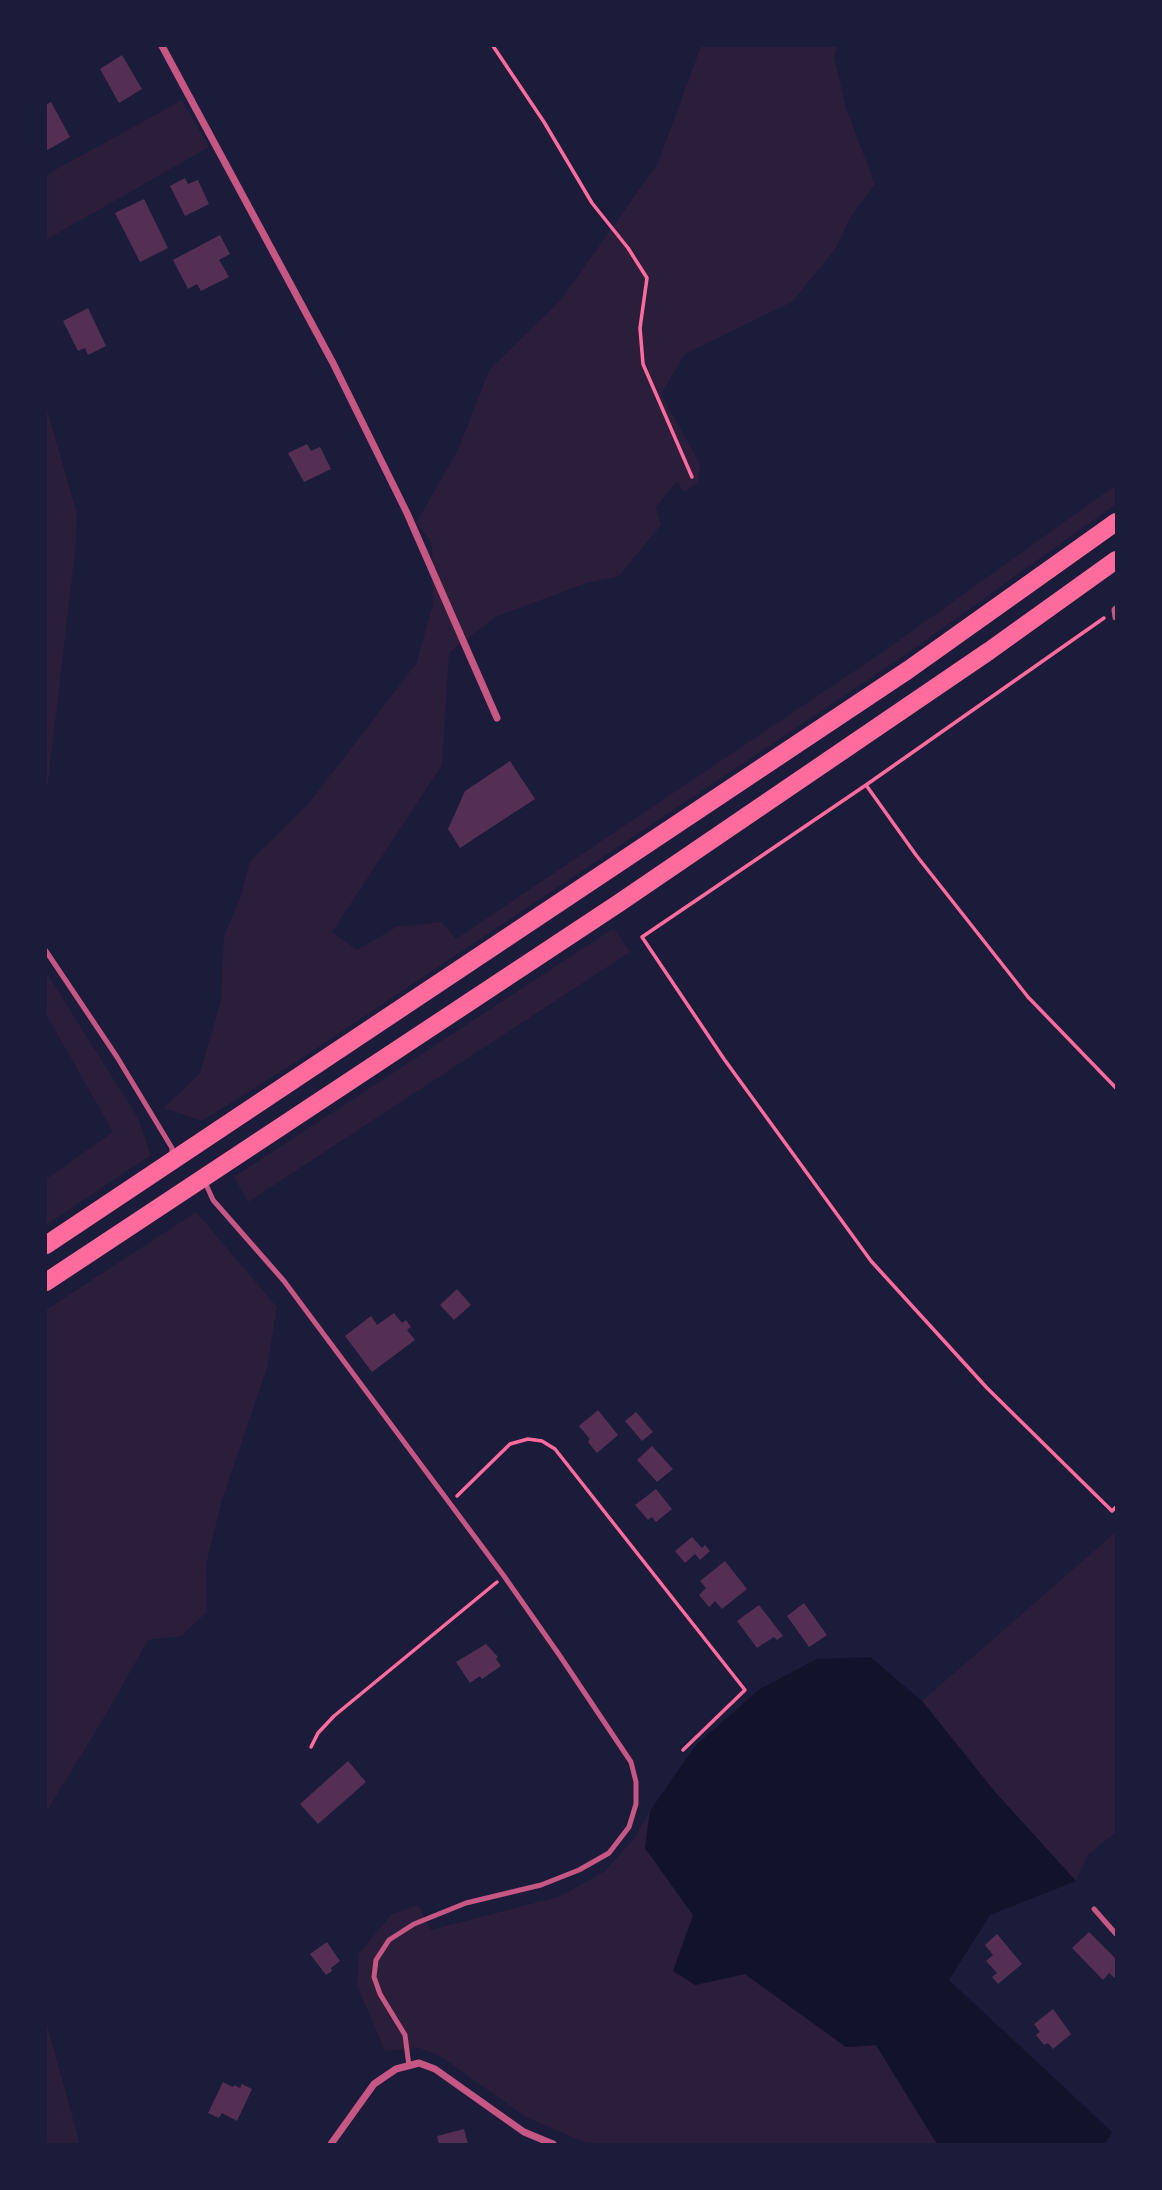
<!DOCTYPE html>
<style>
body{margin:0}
#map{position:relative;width:1162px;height:2190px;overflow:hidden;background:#1b1b3a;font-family:"Open Sans",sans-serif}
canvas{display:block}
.frame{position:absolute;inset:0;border:47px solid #1b1b3a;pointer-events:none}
</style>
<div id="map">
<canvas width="1162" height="2190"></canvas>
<div class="frame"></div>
</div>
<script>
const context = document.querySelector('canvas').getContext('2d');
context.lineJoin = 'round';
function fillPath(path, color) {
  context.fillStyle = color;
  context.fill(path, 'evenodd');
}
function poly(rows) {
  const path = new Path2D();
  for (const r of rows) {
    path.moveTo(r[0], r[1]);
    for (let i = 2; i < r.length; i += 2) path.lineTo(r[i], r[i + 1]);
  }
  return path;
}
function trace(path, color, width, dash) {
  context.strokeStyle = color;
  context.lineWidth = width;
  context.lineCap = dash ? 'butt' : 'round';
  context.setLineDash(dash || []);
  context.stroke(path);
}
const green = poly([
 [701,46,837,46,834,57,846,108,875,184,850,218,836,248,792,302,685,354,661,394,700,464,698,483,684,492,677,482,656,507,661,525,619,576,587,583,495,617,449,653,442,765,332,932,357,950,396,927,441,922,456,939,887,649,1116,485,1116,504,908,653,299,1060,202,1121,164,1108,200,1073,221,1000,224,936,240,899,250,861,309,803,416,664,433,604,432,543,416,523,458,450,489,370,560,301,658,163],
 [182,100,209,147,46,240,46,175],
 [46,406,77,514,76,543,46,800],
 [614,928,630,952,248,1202,234,1177],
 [46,972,138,1118,151,1155,46,1225,46,1179,113,1132,46,1014],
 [196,1212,277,1307,267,1368,222,1500,206,1565,207,1612,181,1636,148,1640,105,1716,46,1812,46,1310],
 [1116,1532,1116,1832,1089,1854,1076,1881,995,1792,922,1701],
 [650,1811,645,1848,693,1915,695,1985,745,1974,846,2047,876,2045,937,2144,589,2144,526,2117,440,2056,419,2048,385,2051,357,1985,359,1953,392,1914,418,1905,431,1930,561,1896,605,1871,633,1840],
 [46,2021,80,2144,46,2144]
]);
const water = poly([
 [870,1657,922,1701,995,1792,1076,1881,990,1915,949,1980,1112,2132,1105,2144,937,2144,876,2045,846,2047,745,1974,695,1985,673,1971,693,1915,645,1848,650,1811,695,1746,760,1689,817,1659]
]);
const building = poly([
 [122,55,142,89,119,103,100,69],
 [51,102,70,137,46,151,46,105],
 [185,178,188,184,198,180,209,204,185,216,170,186],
 [144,199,168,248,140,262,115,213],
 [220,235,230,254,219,260,229,277,201,291,197,284,188,289,173,260],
 [88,308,106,346,88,355,85,348,78,351,63,321],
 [307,444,311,451,320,447,331,469,304,482,288,453],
 [510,761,535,799,460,848,448,829,465,791],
 [457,1289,471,1305,454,1320,440,1305],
 [394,1313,402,1323,406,1320,411,1327,407,1330,415,1340,372,1372,345,1336,371,1316,377,1325],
 [598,1410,618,1435,597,1453,588,1442,590,1439,579,1426],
 [636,1412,653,1432,642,1441,625,1421],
 [652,1446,673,1469,657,1482,637,1460],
 [656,1489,672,1509,656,1522,652,1517,648,1520,635,1505],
 [692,1537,702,1548,705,1545,710,1551,700,1560,695,1554,685,1563,675,1551],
 [725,1561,747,1589,722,1609,715,1601,709,1607,699,1595,706,1588,700,1581],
 [804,1603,827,1635,809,1647,787,1616],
 [759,1605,783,1636,777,1640,774,1637,757,1648,737,1621],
 [486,1644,498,1657,496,1659,501,1666,482,1679,480,1676,470,1683,456,1662],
 [348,1761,366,1782,318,1824,300,1804],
 [1089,1932,1116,1959,1116,1979,1109,1973,1103,1980,1072,1948],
 [997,1934,1022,1964,998,1984,992,1977,997,1973,986,1961,993,1955,985,1945],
 [327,1942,340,1961,331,1968,332,1971,326,1975,310,1954],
 [1053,2009,1071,2034,1053,2049,1048,2043,1044,2045,1036,2035,1040,2032,1034,2024],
 [223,2082,233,2087,234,2085,240,2088,242,2084,252,2089,237,2121,222,2113,219,2118,208,2113],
 [464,2129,468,2144,439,2144,437,2136]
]);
const path = poly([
 [493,46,544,122,592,203,628,248,647,278,640,328,643,364,692,477],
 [1104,618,866,785,642,937,724,1059,871,1261,987,1388,1112,1511,1116,1507],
 [866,785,916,855,1028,997,1116,1088],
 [457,1496,510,1444,528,1439,542,1441,555,1449,745,1690,683,1750],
 [311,1747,318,1733,334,1716,497,1582]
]);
const service = poly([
 [46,951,117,1057,172,1148,172,1156],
 [205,1182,213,1200,284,1281,504,1576,560,1656,631,1762,636,1782,636,1804,629,1827,609,1853,579,1870,541,1885,466,1903,414,1924,389,1940,376,1960,374,1977,380,1994,405,2035,409,2066],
 [1094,1909,1116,1934]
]);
const minor = poly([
 [162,46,333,363,407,513,497,718],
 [1116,609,1115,610,1116,617],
 [331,2144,374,2084,396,2069,419,2063,435,2069,524,2132,553,2144]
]);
const primary = poly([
 [46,1245,908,670,1116,522],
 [46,1282,619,903,989,651,1116,560]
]);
fillPath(green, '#2a1e3b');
fillPath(water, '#12122b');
fillPath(building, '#542f53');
trace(path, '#ff6b9d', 3.5);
trace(service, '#c65784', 5);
trace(minor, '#c65784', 7);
trace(primary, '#ff6b9d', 18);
</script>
